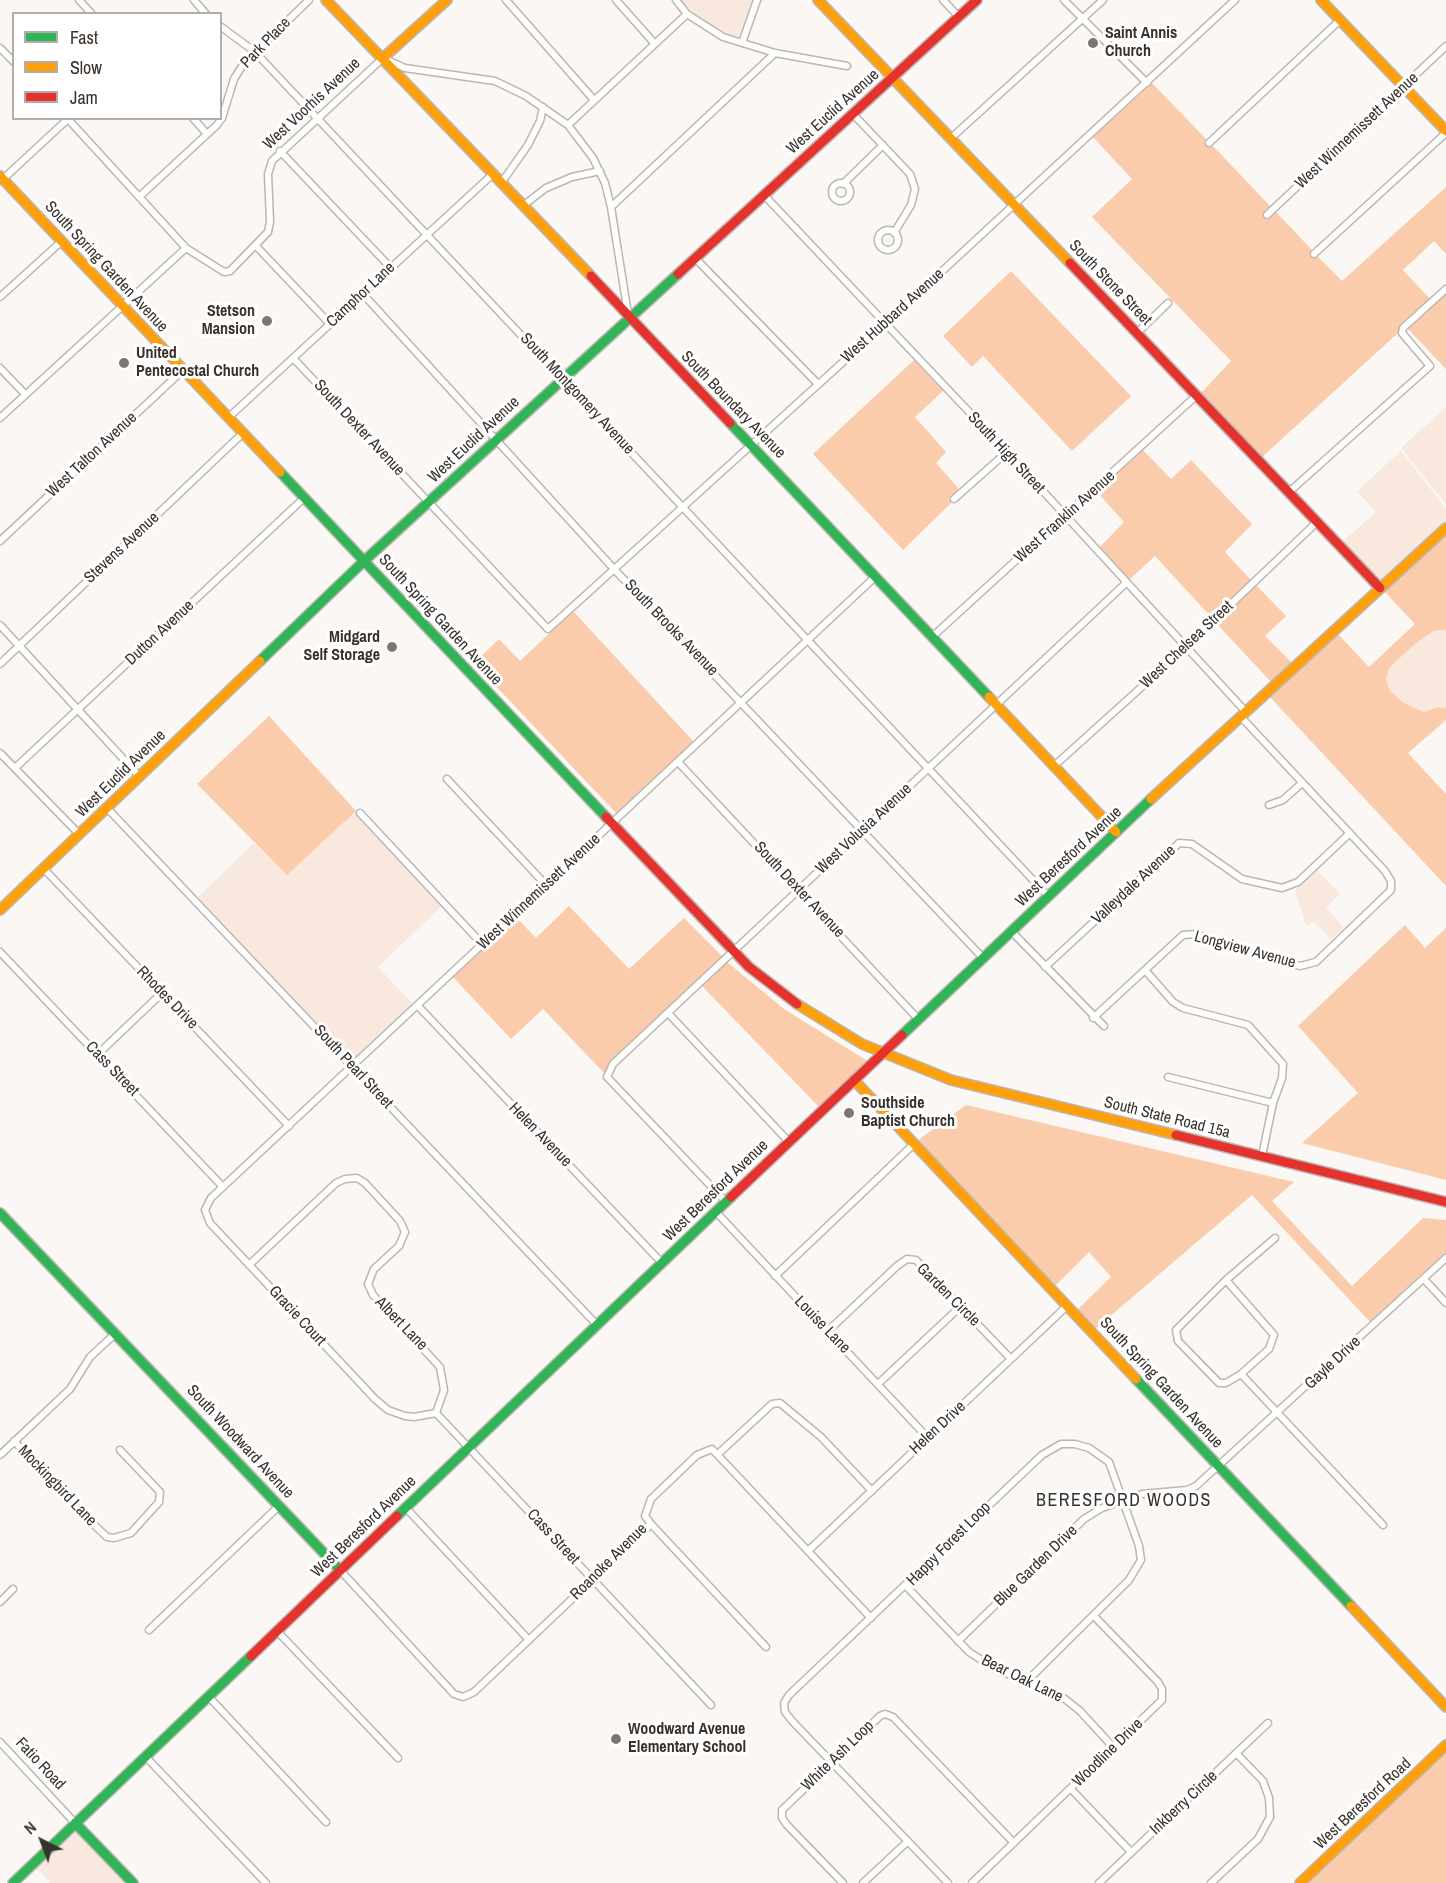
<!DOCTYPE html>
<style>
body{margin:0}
#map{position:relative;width:1446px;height:1883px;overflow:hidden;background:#faf7f4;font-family:"Archivo Narrow",sans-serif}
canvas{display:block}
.legend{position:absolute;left:12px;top:12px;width:210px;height:108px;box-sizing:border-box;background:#fff;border:2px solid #b0adab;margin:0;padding:8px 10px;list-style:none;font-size:18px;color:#39312c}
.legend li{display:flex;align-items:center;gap:12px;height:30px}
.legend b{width:30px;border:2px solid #b0adab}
.north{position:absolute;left:12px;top:1811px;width:60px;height:60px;-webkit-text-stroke:4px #fff;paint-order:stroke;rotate:318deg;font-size:16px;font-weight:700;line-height:24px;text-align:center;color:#39312c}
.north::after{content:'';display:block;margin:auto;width:21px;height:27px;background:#39312c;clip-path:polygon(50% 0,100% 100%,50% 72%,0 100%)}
</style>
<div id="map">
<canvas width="1446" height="1883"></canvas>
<ul class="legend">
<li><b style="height:8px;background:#30b455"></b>Fast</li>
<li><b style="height:8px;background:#ff9f0a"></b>Slow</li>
<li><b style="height:8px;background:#e5322d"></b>Jam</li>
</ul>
<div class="north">N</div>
</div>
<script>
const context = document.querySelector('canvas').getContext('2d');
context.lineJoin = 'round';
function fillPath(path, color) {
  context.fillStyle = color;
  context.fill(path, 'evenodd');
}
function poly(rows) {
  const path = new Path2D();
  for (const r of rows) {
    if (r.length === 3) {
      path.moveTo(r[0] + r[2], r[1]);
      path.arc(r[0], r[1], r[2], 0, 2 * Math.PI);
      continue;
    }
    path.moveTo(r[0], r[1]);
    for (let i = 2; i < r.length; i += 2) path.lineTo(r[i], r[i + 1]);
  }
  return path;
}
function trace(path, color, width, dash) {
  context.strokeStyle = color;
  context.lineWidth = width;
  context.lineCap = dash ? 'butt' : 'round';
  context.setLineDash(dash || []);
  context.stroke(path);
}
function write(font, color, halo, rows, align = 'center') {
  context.font = font + ' "Archivo Narrow",sans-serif';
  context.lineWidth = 6;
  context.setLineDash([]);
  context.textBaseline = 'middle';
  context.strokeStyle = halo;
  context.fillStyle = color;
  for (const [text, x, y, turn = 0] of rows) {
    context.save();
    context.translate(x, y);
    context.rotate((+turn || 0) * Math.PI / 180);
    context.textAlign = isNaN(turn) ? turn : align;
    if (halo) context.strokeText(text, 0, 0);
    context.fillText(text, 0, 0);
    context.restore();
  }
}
const green = poly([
 [681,0,754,0,740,35,734,37,725,35,697,17],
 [1446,407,1446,504,1401,448],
 [1401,451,1446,509,1446,523,1380,584,1341,543,1376,512,1357,491],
 [1446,630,1446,708,1439,707,1424,712,1404,703,1390,691,1386,680,1389,668,1416,643,1434,631],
 [356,811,442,906,378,967,414,1005,353,1062,197,898,254,843,287,875],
 [1317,870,1340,894,1326,907,1344,928,1331,939,1314,922,1306,926,1295,890],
 [74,1829,126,1883,50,1883,35,1866]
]);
const forest = poly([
 [1152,83,1207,140,1205,143,1209,147,1212,145,1271,207,1263,215,1267,220,1276,212,1313,251,1310,253,1314,258,1317,256,1342,281,1446,187,1446,254,1434,241,1403,270,1430,299,1401,325,1398,333,1261,458,1200,394,1231,361,1092,217,1132,179,1093,137],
 [1011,271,1131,396,1072,451,983,356,972,367,943,336],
 [1446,294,1446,369,1408,329],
 [914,360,943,391,915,417,946,452,936,463,959,489,949,498,952,502,903,550,813,454],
 [1143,450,1171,479,1191,460,1252,524,1225,552,1251,580,1212,618,1155,556,1129,580,1099,548,1124,522,1097,492],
 [1446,532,1446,630,1434,631,1416,643,1389,668,1386,680,1390,691,1404,703,1424,712,1439,707,1446,708,1446,720,1408,753,1446,794,1446,886,1269,696,1337,633,1369,667,1415,624,1383,590],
 [1256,585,1286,616,1265,636,1293,664,1272,683,1216,623],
 [573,611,694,742,617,814,474,663,499,639,520,661],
 [269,716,356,811,287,875,197,784],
 [569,906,629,969,684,918,723,957,610,1062,605,1074,543,1009,511,1039,453,977,517,918,536,938],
 [1405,925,1425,948,1446,928,1446,1180,1302,1143,1358,1093,1298,1026],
 [727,962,784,1009,869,1062,820,1108,702,986],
 [966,1105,1294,1182,1272,1201,1352,1286,1423,1218,1446,1220,1446,1254,1371,1323,1252,1195,1094,1330,1076,1311,1111,1277,1089,1252,1054,1287,917,1141],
 [1446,1750,1446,1883,1305,1883]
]);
const street = poly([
 [79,0,92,14],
 [194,0,206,14],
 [506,0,594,100],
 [616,0,655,44],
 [676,0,687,14,723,37,775,53,847,66],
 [943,0,959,17],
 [1064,0,1147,83],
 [220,26,255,52,317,118,1049,897],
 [742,43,757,0],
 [0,48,14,62],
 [852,113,910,174,915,189,911,205,894,233],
 [67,118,186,248,224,272,230,271,268,232,270,222,268,174,272,161,383,58,405,68,495,81,526,96,568,125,593,158,605,183,611,207,628,314],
 [193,118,207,134],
 [568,125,687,14],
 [950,139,1103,0],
 [1209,143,1340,20],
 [280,151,391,268],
 [3,179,69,118],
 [502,182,528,145,540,121,543,107],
 [841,192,9],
 [843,184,883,145],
 [764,195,1007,452,1246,712],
 [139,197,217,125,222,118,234,79,244,63,309,0],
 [524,205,546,188,572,177,600,171],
 [611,207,775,53],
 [1267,215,1446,46],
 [888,240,10],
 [256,246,330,324],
 [1314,254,1446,133],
 [695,258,818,384],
 [363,294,614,569,983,958],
 [0,297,62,241],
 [1137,333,1168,303],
 [293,358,548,629,885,324,1235,0],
 [0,368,25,394],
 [229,417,494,173],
 [0,418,186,248],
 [1289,492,1430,366,1402,333,1403,328,1446,289],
 [954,499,1007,452],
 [0,541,183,370],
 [0,625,140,777],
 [932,637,1197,395],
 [0,664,243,433],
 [0,753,79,834],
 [678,762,919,1020],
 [1054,766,1186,647,1317,522],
 [15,768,304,498],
 [447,779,546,885],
 [1269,805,1283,800,1302,783],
 [107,808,598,1326],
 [360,813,483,945],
 [44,869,289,1126],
 [1012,932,1104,1026],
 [0,952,223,1187],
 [1045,967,1179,843,1192,844,1242,879,1282,888,1298,882,1350,833],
 [1145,970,1173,1002,1183,1008,1248,1025,1283,1064,1282,1078,1273,1103,1262,1156],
 [418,1006,662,1263],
 [668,1013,789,1142],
 [1093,1018,1183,935,1197,934,1224,946,1300,966,1316,962,1391,890,1391,881,1385,871,1241,717],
 [98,1054,162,993],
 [1168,1077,1273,1103],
 [726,1202,607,1077,613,1064,1126,583],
 [716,1212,928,1438],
 [249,1265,336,1183,345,1179,357,1178,365,1183,400,1221,405,1232,399,1246,374,1269,368,1284,373,1295,440,1367,444,1390,436,1413],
 [775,1276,915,1143],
 [1424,1279,1446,1303],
 [1226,1280,1274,1335,1269,1349,1241,1374,1226,1383,1219,1383,1178,1341,1176,1330,1226,1280,1275,1238],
 [828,1331,897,1266,907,1259,916,1260,1011,1359],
 [1241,1374,1383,1525],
 [878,1384,961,1306],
 [436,1413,414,1417,405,1416,388,1410,375,1399,210,1223,205,1210,211,1198,875,577],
 [436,1413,711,1705],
 [14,1441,91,1522,107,1537,114,1538,131,1533,159,1502,160,1492,120,1450],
 [718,1454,772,1404,780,1403,821,1437,872,1491],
 [0,1455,70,1389,90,1357,116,1333],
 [406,1508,529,1640],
 [651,1524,766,1647],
 [809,1550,1067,1306],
 [340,1570,454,1694,463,1697,474,1692,651,1524,645,1516,651,1499,697,1455,712,1449,871,1618],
 [906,1586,969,1652,999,1671,1032,1682,1065,1699,1080,1711,1113,1747],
 [0,1602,13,1589],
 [149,1630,280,1505],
 [277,1631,398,1758],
 [958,1641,1084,1519,1102,1508,1142,1494,1187,1490,1196,1486,1446,1258],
 [208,1696,326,1822],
 [0,1742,75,1823],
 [145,1756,266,1883],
 [1071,1789,1131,1852],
 [843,1883,787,1825,782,1818,782,1810,880,1716,885,1714,893,1717,1014,1843],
 [863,1883,907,1842],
 [948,1883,793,1722,785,1712,784,1703,789,1695,1042,1455,1061,1444,1075,1444,1089,1448,1109,1462,1139,1546,1141,1560,1129,1580,1028,1680],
 [972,1883,1162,1700,1162,1689,1158,1682,1094,1616],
 [1099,1883,1268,1723],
 [1211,1883,1258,1839,1270,1817,1269,1798,1263,1781,1236,1753]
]);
const fast = poly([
 [730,423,989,697],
 [280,472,606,817],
 [260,661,364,561,678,274],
 [902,1035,1151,799],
 [0,1213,340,1570],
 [1136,1379,1351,1606],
 [397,1516,731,1197],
 [75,1823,133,1883],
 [13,1883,251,1656]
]);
const slow = poly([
 [326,0,591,276],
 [818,0,1070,263],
 [1321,0,1446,131],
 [383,58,447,0],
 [0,176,280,472],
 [989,697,1116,832],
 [1151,799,1446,528],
 [0,910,260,661],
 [797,1004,862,1044,951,1080,1176,1135],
 [854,1080,1136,1379],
 [1351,1606,1446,1707],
 [1300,1883,1446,1745]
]);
const jam = poly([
 [1070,263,1380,588],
 [678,274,977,0],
 [591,276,730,423],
 [606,817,749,967,797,1004],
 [1176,1135,1446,1202],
 [731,1197,902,1035],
 [251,1656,397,1516]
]);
const markers = [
 [1093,43,6,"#7d7672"],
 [267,321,6,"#7d7672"],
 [124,363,6,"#7d7672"],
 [392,647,6,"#7d7672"],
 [849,1113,6,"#7d7672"],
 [616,1739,6,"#7d7672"]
];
const poiNames = [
 ["Saint Annis",1105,34],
 ["Church",1105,52],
 ["Stetson",255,312,"right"],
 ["Mansion",255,330,"right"],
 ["United",136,354],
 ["Pentecostal Church",136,372],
 ["Midgard",380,638,"right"],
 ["Self Storage",380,656,"right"],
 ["Southside",861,1104],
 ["Baptist Church",861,1122],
 ["Woodward Avenue",628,1730],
 ["Elementary School",628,1748]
];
const streetNames = [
 ["Park Place",266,43,-46],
 ["West Voorhis Avenue",312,104,-43],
 ["West Euclid Avenue",833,112,-42],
 ["West Winnemissett Avenue",1357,131,-43],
 ["South Spring Garden Avenue",106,267,47],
 ["South Stone Street",1110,283,46],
 ["Camphor Lane",361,295,-43],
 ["West Hubbard Avenue",893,316,-42],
 ["South Montgomery Avenue",577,394,47],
 ["South Boundary Avenue",733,405,46],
 ["South Dexter Avenue",359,428,47],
 ["West Euclid Avenue",474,440,-43],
 ["South High Street",1006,453,47],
 ["West Talton Avenue",92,455,-43],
 ["West Franklin Avenue",1065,517,-42],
 ["Stevens Avenue",122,548,-43],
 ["South Spring Garden Avenue",440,620,47],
 ["South Brooks Avenue",671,628,46],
 ["Dutton Avenue",160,633,-43],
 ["West Chelsea Street",1187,645,-43],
 ["West Euclid Avenue",121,774,-44],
 ["West Volusia Avenue",864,829,-43],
 ["West Beresford Avenue",1069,857,-43],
 ["Valleydale Avenue",1134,885,-43],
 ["South Dexter Avenue",799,890,47],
 ["West Winnemissett Avenue",539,892,-43],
 ["Longview Avenue",1245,950,15],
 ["Rhodes Drive",167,998,46],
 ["South Pearl Street",353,1067,47],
 ["Cass Street",112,1069,46],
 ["South State Road 15a",1167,1118,14],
 ["Helen Avenue",540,1135,46],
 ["West Beresford Avenue",716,1191,-44],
 ["Garden Circle",948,1295,45],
 ["Gracie Court",297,1316,47],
 ["Albert Lane",401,1324,46],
 ["Louise Lane",822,1325,46],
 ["Gayle Drive",1333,1363,-43],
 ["South Spring Garden Avenue",1161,1383,47],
 ["Helen Drive",938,1428,-43],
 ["South Woodward Avenue",240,1442,47],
 ["Mockingbird Lane",57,1486,46],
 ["West Beresford Avenue",364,1527,-44],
 ["Cass Street",553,1537,47],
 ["Happy Forest Loop",949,1544,-45],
 ["Roanoke Avenue",609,1562,-45],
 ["Blue Garden Drive",1036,1566,-44],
 ["Bear Oak Lane",1022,1679,26],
 ["Woodline Drive",1108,1753,-44],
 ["White Ash Loop",838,1756,-44],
 ["Fatio Road",40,1764,47],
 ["Inkberry Circle",1184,1803,-43],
 ["West Beresford Road",1363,1804,-43]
];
const neighbourhoodNames = [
 ["BERESFORD WOODS",1124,1501]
];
fillPath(green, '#f9e8dd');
fillPath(forest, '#faccac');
trace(street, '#bbb6b3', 9);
trace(fast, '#bbb6b3', 12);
trace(slow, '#bbb6b3', 12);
trace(jam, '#bbb6b3', 12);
trace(street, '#fefefd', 6);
trace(fast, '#30b455', 9);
trace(slow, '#ff9f0a', 9);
trace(jam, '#e5322d', 9);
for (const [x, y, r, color] of markers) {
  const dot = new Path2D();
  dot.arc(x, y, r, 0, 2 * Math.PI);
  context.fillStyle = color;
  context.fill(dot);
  trace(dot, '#fff', 2);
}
write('bold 16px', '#39312c', '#fff', poiNames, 'left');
write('16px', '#39312c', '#fff', streetNames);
context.letterSpacing = '1.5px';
write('18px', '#39312c', '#fff', neighbourhoodNames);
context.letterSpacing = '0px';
</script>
